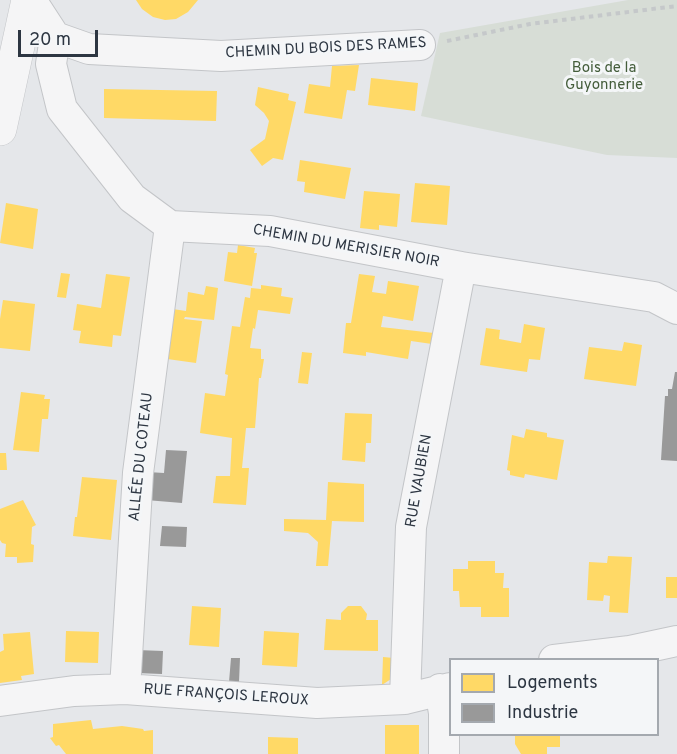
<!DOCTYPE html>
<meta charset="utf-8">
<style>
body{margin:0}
#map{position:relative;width:677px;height:754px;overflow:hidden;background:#e5e7ea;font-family:Overpass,sans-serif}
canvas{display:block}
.legend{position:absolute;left:449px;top:658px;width:210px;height:78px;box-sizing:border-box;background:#f4f6f8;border:2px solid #a4a9af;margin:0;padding:8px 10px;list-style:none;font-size:18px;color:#2d3642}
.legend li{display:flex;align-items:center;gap:12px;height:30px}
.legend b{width:30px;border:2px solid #a4a9af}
.scale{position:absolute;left:18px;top:30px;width:80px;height:27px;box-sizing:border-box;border:3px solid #2d3642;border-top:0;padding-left:8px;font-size:18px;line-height:21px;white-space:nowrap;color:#2d3642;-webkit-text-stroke:4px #f4f6f8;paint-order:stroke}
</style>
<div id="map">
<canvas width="677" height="754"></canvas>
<ul class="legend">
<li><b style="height:16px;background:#ffd966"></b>Logements</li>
<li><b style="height:16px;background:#999"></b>Industrie</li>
</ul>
<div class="scale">20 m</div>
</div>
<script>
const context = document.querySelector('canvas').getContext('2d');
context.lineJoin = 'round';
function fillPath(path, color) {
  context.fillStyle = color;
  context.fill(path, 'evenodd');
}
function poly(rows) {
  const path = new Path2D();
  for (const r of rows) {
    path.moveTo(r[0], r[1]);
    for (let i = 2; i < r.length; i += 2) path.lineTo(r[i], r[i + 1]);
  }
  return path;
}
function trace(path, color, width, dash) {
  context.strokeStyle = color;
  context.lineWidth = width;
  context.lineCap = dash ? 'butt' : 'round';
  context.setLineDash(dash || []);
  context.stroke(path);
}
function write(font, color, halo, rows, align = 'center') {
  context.font = font + ' Overpass,sans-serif';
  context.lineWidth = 6;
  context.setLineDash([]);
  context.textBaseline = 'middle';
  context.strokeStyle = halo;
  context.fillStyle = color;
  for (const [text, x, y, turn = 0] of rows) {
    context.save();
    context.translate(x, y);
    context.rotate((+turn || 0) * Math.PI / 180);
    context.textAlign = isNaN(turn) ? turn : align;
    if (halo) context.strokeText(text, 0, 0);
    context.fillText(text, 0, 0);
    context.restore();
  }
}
const green = poly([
 [628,0,677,0,677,158,607,155,421,116,440,33]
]);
const homes = poly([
 [136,0,198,0,188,12,176,19,165,20,153,17,142,9],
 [359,65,355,91,347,90,342,119,304,113,309,84,330,87,332,66],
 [371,78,418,83,415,111,368,105],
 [258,87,289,94,288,100,296,102,283,160,273,158,262,166,250,150,265,139,269,121,264,113,255,105],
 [104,89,217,91,216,121,104,118],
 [300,160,351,168,345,199,304,192,305,182,297,181],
 [415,183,450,186,447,225,411,222],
 [364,191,400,194,397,227,379,225,379,230,360,228],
 [6,203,38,209,33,249,0,243],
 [238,245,255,248,254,253,257,253,252,286,224,281,228,252,237,253],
 [61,273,70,274,66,298,57,297],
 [106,274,130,277,121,336,113,335,112,347,79,343,81,331,73,330,77,304,101,308],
 [359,274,375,276,372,292,386,294,388,281,419,286,413,321,383,316,381,327,434,333,432,344,411,341,408,359,366,352,366,356,343,353,346,323,351,323],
 [261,285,282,288,281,296,293,298,290,314,258,310,255,329,253,328,250,348,261,349,261,359,264,359,261,378,259,378,255,428,246,428,242,468,249,468,246,505,213,503,216,476,230,476,232,438,200,433,205,393,225,396,228,375,225,374,232,326,240,327,245,297,250,298,251,288,261,289],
 [206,286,218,288,214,320,185,317,184,319,202,321,196,363,160,358,166,308,186,311,188,292,204,295],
 [3,300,35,304,30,351,0,348,0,319],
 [524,324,545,328,540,360,529,359,527,372,480,365,486,328,500,330,499,339,521,343],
 [624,342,642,345,636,386,584,379,589,347,622,351],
 [302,352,312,353,308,384,298,383],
 [21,392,45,395,44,399,50,399,48,419,42,419,39,452,13,450],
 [345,413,372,414,371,443,366,443,365,462,342,460],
 [526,429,547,433,547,437,564,440,557,480,525,474,524,478,510,475,510,471,507,470,512,435,524,438],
 [0,453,6,453,7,470,0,470],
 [82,477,117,480,111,540,73,536,75,517,77,517],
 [328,482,364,484,364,522,332,521,328,566,316,566,318,542,308,533,284,531,284,519,326,520],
 [23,500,36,525,32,527,31,544,34,545,33,562,17,563,17,557,5,557,6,544,2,543,0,540,0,509],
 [608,556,632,557,628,613,609,612,610,596,604,595,603,601,587,600,589,562,607,563],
 [468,561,495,561,495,573,504,573,503,588,509,588,509,617,481,617,481,607,460,607,459,591,453,591,453,569,468,569],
 [666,577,677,577,677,598,666,598],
 [192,606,221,608,219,647,189,645],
 [348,606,361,606,367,614,366,620,378,620,378,651,324,650,326,619,341,620,341,613],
 [66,631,99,632,98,663,65,662],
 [264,631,299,633,297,667,262,665],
 [30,632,34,674,21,676,22,680,0,683,0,652,4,650,3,634],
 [383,657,394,658,394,677,382,685],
 [91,720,93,729,122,726,143,729,144,731,153,730,153,754,66,754,59,745,56,746,50,738,53,737,53,724],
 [385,725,419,725,419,754,385,754],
 [515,734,560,734,560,747,547,747,547,754,521,754,515,744],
 [268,737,298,738,298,754,268,754]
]);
const industry = poly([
 [675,372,677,372,677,461,661,460,665,396,668,396,668,389,672,389],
 [166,450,187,451,182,503,146,500,148,472,164,473],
 [162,526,187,527,186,547,160,546],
 [137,650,163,651,162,674,136,673],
 [231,658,240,658,239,682,229,682]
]);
const path = poly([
 [447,41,530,24,677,6]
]);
const minor = poly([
 [31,0,55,37,89,49,221,56,420,45],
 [55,37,51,64,62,109,132,198,170,226,270,231,461,267,654,297,677,309],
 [554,660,630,651,677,641],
 [125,689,138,473,170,226],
 [440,689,444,713,444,754],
 [405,699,411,527,461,267],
 [0,701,74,691,125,689,317,703,405,699,450,688]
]);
const tertiary = poly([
 [0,129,28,0]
]);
const streetNames = [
 ["CHEMIN DU BOIS DES RAMES",326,49,-3],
 ["CHEMIN DU MERISIER NOIR",346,247,10],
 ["ALLÉE DU COTEAU",142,457,-84],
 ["RUE VAUBIEN",420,481,-80],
 ["RUE FRANÇOIS LEROUX",226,696,4]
];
const parkNames = [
 ["Bois de la",604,69],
 ["Guyonnerie",604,86]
];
fillPath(green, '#d7ddd6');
fillPath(homes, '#ffd966');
fillPath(industry, '#999');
trace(minor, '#c3c5c8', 32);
trace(tertiary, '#c3c5c8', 34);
trace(path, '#c5c8ca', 4, [4.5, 4.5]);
trace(minor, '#f5f5f6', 30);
trace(tertiary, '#f5f5f6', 33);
write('15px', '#2d3642', '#f4f6f8', streetNames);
write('15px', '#445d3b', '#f4f6f8', parkNames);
</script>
